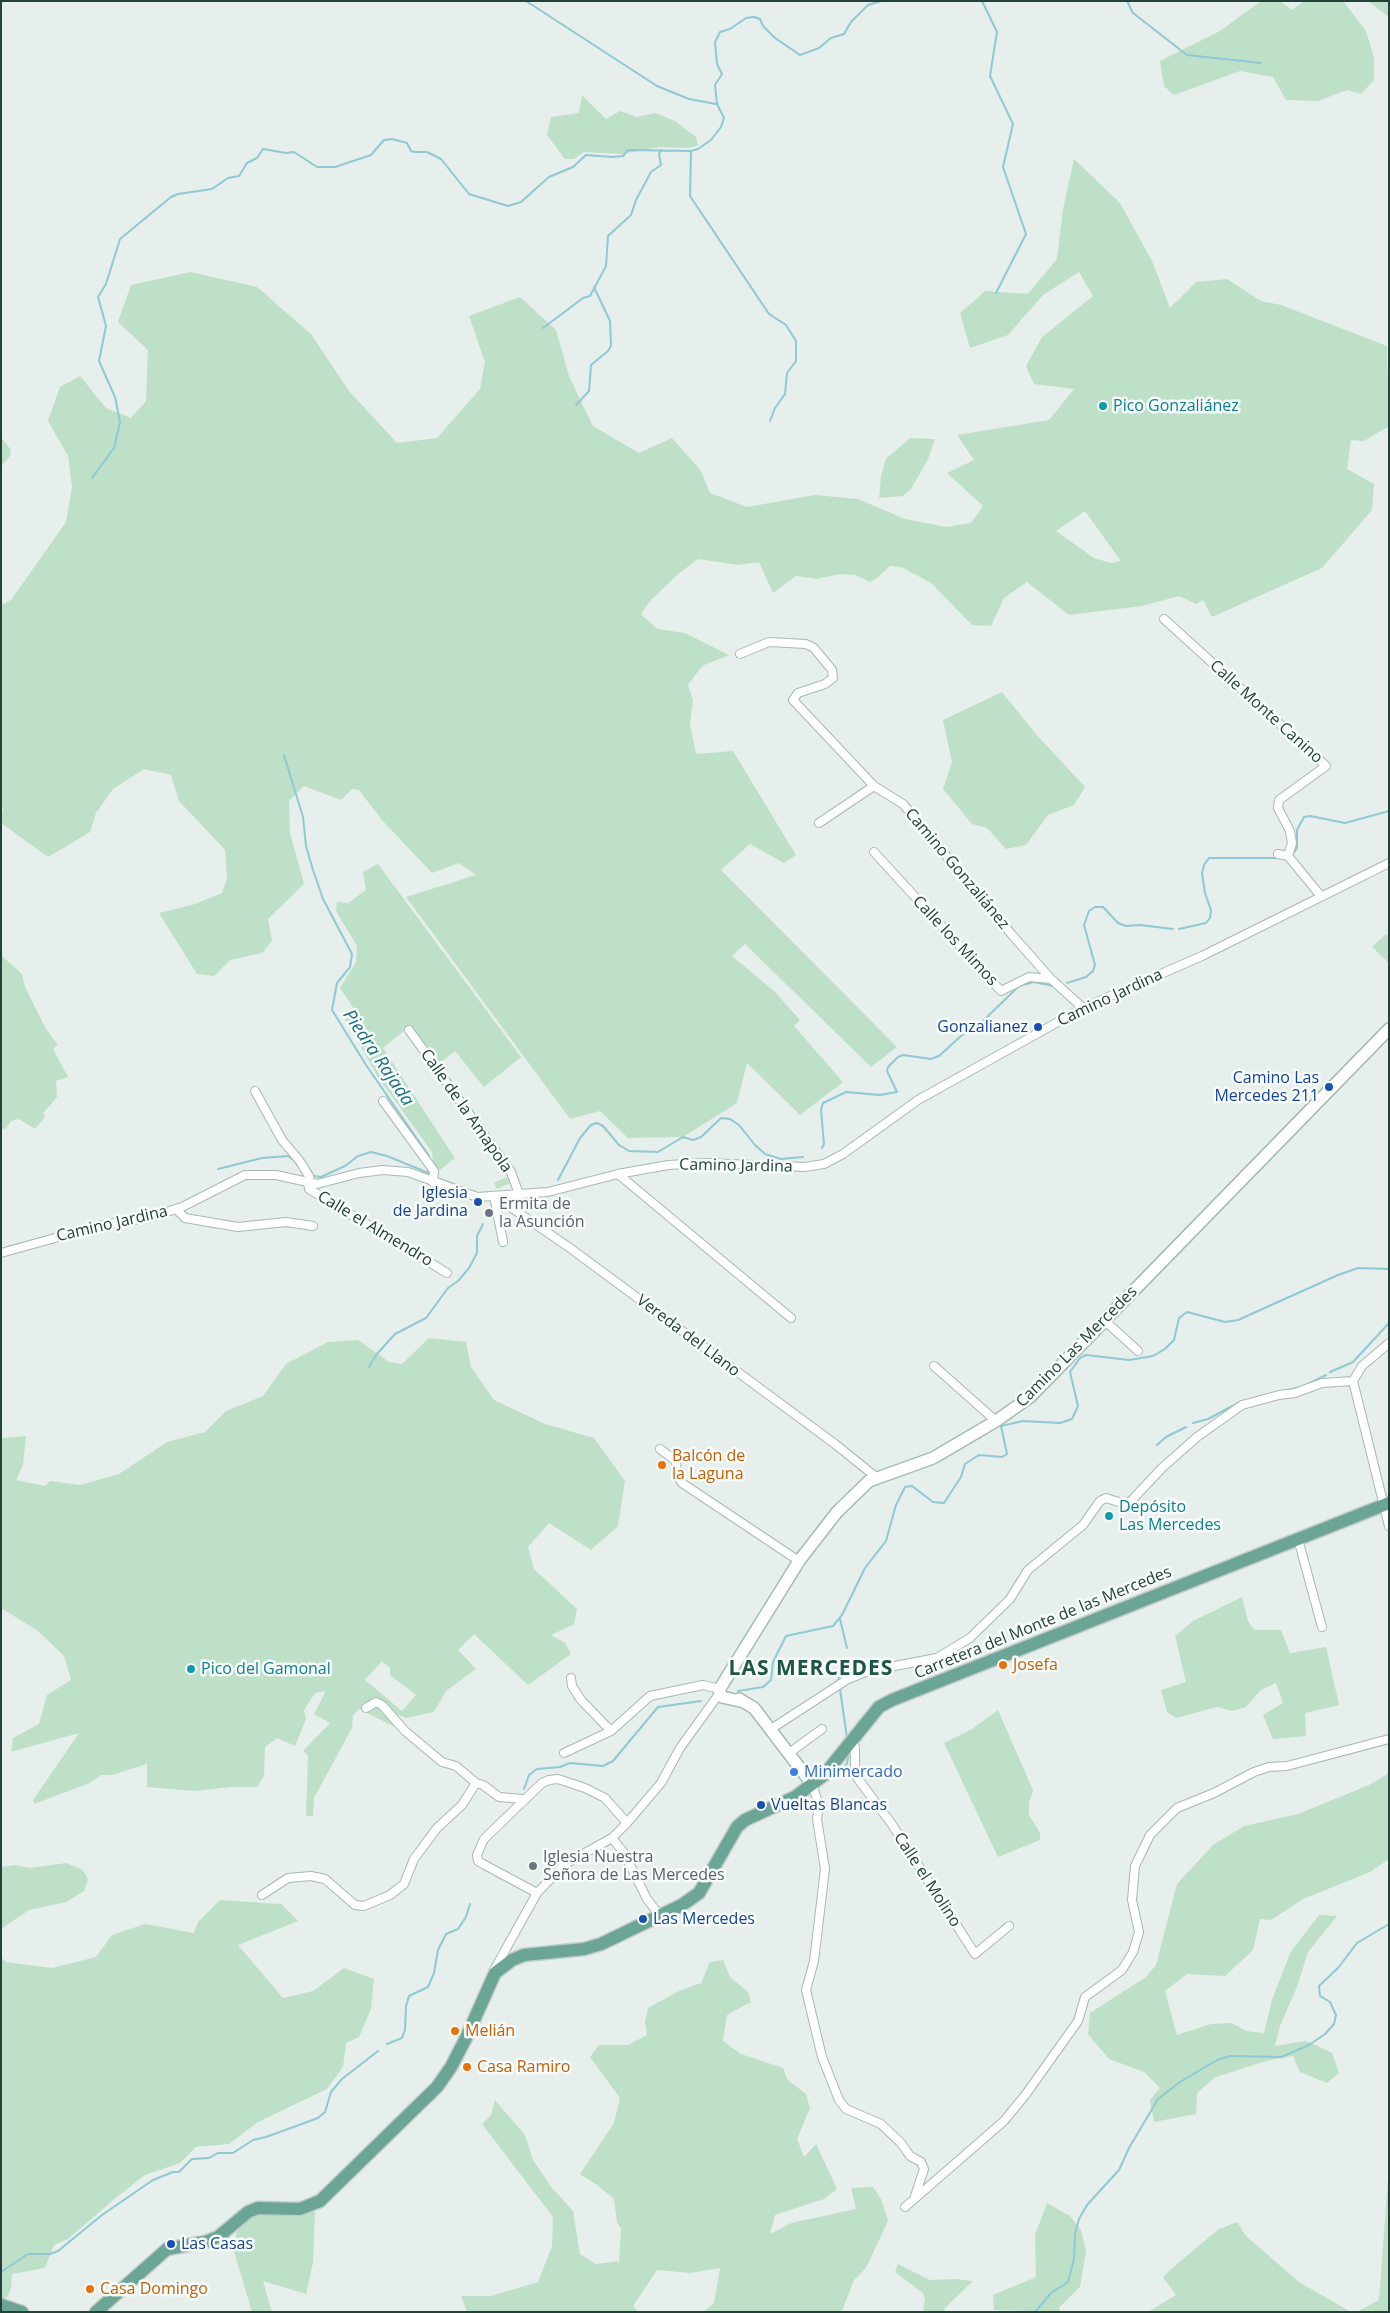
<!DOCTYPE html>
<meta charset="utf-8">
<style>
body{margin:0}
#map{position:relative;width:1390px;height:2313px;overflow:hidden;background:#e6efeb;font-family:"Open Sans",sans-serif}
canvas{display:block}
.frame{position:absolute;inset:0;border:2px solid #24423a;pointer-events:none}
</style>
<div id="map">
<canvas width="1390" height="2313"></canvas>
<div class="frame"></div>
</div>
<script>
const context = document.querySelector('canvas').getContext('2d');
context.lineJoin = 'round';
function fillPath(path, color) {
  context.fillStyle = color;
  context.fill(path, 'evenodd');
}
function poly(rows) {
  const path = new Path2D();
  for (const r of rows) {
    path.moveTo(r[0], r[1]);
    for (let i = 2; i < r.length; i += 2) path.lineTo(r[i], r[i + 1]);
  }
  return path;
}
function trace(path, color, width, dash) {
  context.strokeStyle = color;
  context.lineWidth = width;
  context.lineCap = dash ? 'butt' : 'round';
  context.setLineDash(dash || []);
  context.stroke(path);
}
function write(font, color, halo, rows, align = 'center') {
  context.font = font + ' "Open Sans",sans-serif';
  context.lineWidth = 5;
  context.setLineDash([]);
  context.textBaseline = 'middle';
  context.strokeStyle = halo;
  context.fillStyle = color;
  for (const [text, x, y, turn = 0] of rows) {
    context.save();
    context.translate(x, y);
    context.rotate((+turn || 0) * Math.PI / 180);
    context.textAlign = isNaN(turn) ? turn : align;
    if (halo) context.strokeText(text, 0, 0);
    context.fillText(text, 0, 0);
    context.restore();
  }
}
const green = poly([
 [1261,1,1280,1,1292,10,1304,1,1343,1,1366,31,1374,58,1374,80,1361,94,1347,90,1318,101,1286,100,1273,77,1240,71,1174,95,1164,86,1160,61,1220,31],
 [1368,1,1389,1,1389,17],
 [582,95,606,119,620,111,637,117,655,113,675,121,696,137,698,146,688,148,659,147,622,154,584,152,574,159,565,159,547,135,551,117,579,113],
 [1074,159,1120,203,1152,261,1170,308,1196,282,1227,279,1261,301,1281,305,1387,346,1389,426,1364,441,1351,440,1347,469,1374,484,1372,510,1322,568,1212,617,1203,600,1196,604,1179,596,1142,606,1069,615,1027,582,1004,598,991,626,972,625,931,583,901,567,890,566,877,578,870,582,856,575,840,574,817,579,796,576,773,593,759,562,738,565,698,559,677,575,649,602,641,614,657,629,685,633,729,655,702,666,688,685,693,700,690,723,696,754,733,751,796,855,784,863,750,844,721,870,897,1047,871,1067,745,944,732,956,774,991,800,1020,794,1026,843,1082,800,1115,747,1063,737,1103,683,1137,628,1138,600,1111,570,1119,406,897,476,875,459,863,432,873,381,819,359,790,352,789,341,800,304,786,289,801,290,833,304,884,268,919,272,941,262,953,230,960,214,976,197,974,159,913,195,904,222,893,227,878,225,850,179,801,171,775,144,769,113,789,96,813,90,832,48,857,1,823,3,807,1,807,1,605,11,600,66,522,72,487,68,456,48,421,60,387,80,376,106,408,131,418,146,401,148,350,118,322,131,285,191,272,257,287,311,334,349,391,397,443,437,438,480,389,485,362,469,316,520,297,556,330,569,376,593,426,639,453,672,438,701,471,710,493,747,507,815,495,858,499,905,519,947,527,971,523,983,506,947,473,974,460,957,435,1049,420,1074,389,1034,384,1026,366,1042,337,1093,296,1079,272,1043,295,1008,335,970,348,960,313,985,291,1028,294,1057,259,1063,209],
 [1085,511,1120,560,1120,561,1111,563,1094,558,1056,531],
 [1,437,11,450,10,456,1,466],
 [910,438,935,439,928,459,911,489,903,496,879,498,881,476,886,459],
 [1002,692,1035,733,1085,787,1074,805,1048,815,1026,845,1006,849,987,828,972,824,943,789,952,762,943,720],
 [378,864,521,1057,484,1087,455,1051,437,1065,410,1026,383,1048,455,1158,440,1170,433,1162,432,1152,378,1077,343,1016,353,1007,340,988,356,962,357,946,336,911,337,902,348,903,366,890,363,872],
 [1386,934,1389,937,1389,963,1372,947],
 [1,955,22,974,25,987,46,1029,58,1045,53,1049,68,1077,56,1081,57,1097,43,1113,45,1117,35,1129,19,1119,11,1121,6,1129,1,1128],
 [507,1177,510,1183,497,1189,494,1183],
 [429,1338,466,1342,471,1367,494,1400,545,1424,594,1438,625,1481,618,1526,591,1550,549,1523,528,1547,534,1569,577,1609,574,1624,551,1635,565,1643,571,1654,528,1685,474,1634,458,1650,476,1669,446,1691,434,1712,406,1718,399,1715,395,1727,359,1709,353,1715,352,1728,314,1798,313,1816,306,1816,308,1755,303,1751,330,1723,314,1714,326,1691,315,1693,304,1710,306,1719,295,1746,277,1738,265,1747,264,1776,257,1787,231,1787,195,1791,147,1787,147,1764,112,1775,101,1775,90,1783,34,1804,33,1800,79,1733,11,1752,13,1738,39,1724,47,1695,71,1680,64,1656,38,1631,1,1608,1,1438,26,1436,23,1465,16,1480,45,1486,50,1481,80,1485,119,1474,167,1442,205,1432,226,1411,263,1396,286,1364,328,1342,358,1340,389,1362,402,1364],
 [382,1661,390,1668,390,1675,416,1695,402,1711,365,1680],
 [1242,1597,1248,1621,1254,1630,1281,1630,1290,1653,1326,1647,1339,1705,1305,1713,1306,1736,1273,1739,1263,1715,1283,1703,1276,1683,1261,1690,1246,1707,1233,1711,1217,1707,1176,1718,1167,1712,1161,1690,1186,1682,1175,1636,1193,1621],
 [998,1710,1033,1790,1029,1803,1029,1815,1040,1833,1040,1840,998,1857,944,1743,972,1729],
 [1389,1773,1389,1859,1370,1872,1303,1899,1271,1920,1260,1919,1253,1950,1225,1976,1187,1974,1165,1991,1177,2035,1211,2024,1232,2023,1246,2031,1264,2033,1272,2000,1290,1953,1319,1915,1337,1916,1308,1952,1297,1987,1280,2026,1275,2046,1305,2041,1318,2046,1332,2053,1339,2073,1327,2083,1300,2072,1293,2056,1266,2061,1216,2077,1197,2093,1196,2114,1154,2122,1150,2100,1160,2088,1144,2072,1109,2059,1088,2034,1090,2013,1146,1977,1156,1965,1177,1884,1213,1845,1244,1826,1298,1814,1369,1785],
 [66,1863,83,1870,88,1879,84,1891,66,1902,29,1910,1,1929,1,1867,15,1865,31,1868],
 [220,1900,281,1904,298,1921,238,1945,283,1998,313,1991,344,1968,374,1979,371,2009,359,2037,346,2043,343,2067,327,2089,258,2122,229,2144,196,2147,180,2163,145,2175,118,2196,68,2239,54,2245,45,2268,12,2274,11,2288,1,2312,1,1957,6,1962,52,1968,96,1957,112,1935,145,1924,194,1933,198,1922],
 [723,1960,730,1977,748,1992,751,2002,727,2015,723,2041,741,2054,783,2068,787,2079,806,2094,810,2108,797,2139,804,2157,816,2144,837,2189,824,2199,775,2215,770,2234,791,2223,856,2209,851,2188,873,2187,881,2199,888,2221,866,2268,854,2280,842,2311,704,2312,714,2303,720,2268,690,2273,657,2270,633,2306,639,2312,467,2312,461,2296,491,2296,538,2282,552,2246,553,2217,482,2124,491,2115,495,2100,525,2135,533,2160,552,2188,573,2211,580,2254,596,2264,619,2261,621,2229,617,2222,614,2199,597,2185,580,2174,614,2123,620,2098,590,2057,599,2045,628,2045,647,2035,645,2022,648,2008,681,1990,701,1983,710,1962],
 [1389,2166,1389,2312,1356,2312,1379,2300],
 [1047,2203,1070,2216,1081,2230,1086,2251,1080,2287,1059,2308,1061,2312,994,2310,993,2295,1036,2277,1035,2235],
 [315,2212,313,2263,306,2294,263,2281,272,2312,252,2312,233,2248,237,2232,247,2219,266,2214],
 [1237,2222,1246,2236,1299,2282,1351,2312,1148,2312,1176,2295,1163,2277,1177,2264,1219,2229],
 [898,2264,930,2280,956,2279,973,2281,944,2309,946,2312,923,2312,925,2300,923,2293,895,2272]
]);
const stream = poly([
 [526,1,657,86,689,99,716,104],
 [982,1,997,32,990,76,1013,124,1003,167,1026,234,996,293],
 [1127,1,1133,13,1187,55,1261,63],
 [691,151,690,196,769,314,786,325,796,341,796,361,787,373,785,394,775,408,770,421],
 [543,328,583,298,590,296,606,266,608,236,631,215,636,200,651,172,661,165,659,154,661,150],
 [576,405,589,391,591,365,608,351,611,346,610,321,594,287],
 [92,478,114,448,120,422,115,397,99,361,106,326,98,297,106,284,120,239,171,197,178,194,212,189,228,178,239,176,247,163,257,158,263,149,286,153,294,152,317,167,335,167,371,155,384,140,392,139,407,143,411,151,415,152,427,152,441,159,469,194,508,206,521,202,549,177,573,167,586,155,612,157,623,156,628,150,691,151,698,149,711,140,721,127,724,118,717,104,715,85,722,74,717,64,715,42,720,32,730,29,746,18,754,17,760,19,763,26,775,38,800,55,819,48,831,38,844,34,851,22,868,5,881,1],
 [284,755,303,817,306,846,313,870,323,899,352,954,350,967,337,983,332,1010,366,1065,429,1156,429,1160],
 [1293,854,1297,848,1297,830,1304,817,1310,816,1345,823,1389,811],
 [1179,929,1206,923,1210,918,1211,910,1205,893,1202,873,1204,865,1209,858,1279,858],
 [1067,983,1086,977,1093,971,1095,965,1084,925,1089,911,1095,907,1103,907,1118,923,1126,926,1140,925,1173,929],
 [822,1148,824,1144,821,1110,823,1103,846,1092,880,1095,897,1092,887,1071,888,1067,898,1057,903,1055,931,1059,939,1056,961,1036,983,1021,1019,986,1034,982,1053,986],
 [218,1169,262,1158,288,1156,295,1161,305,1175],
 [314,1176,321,1177,345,1166,358,1156,371,1152,387,1156,431,1174],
 [440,1179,466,1189],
 [558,1180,580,1138,591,1125,597,1123,603,1126,619,1145,629,1151,658,1152,683,1137,693,1140,701,1137,721,1118,730,1119,739,1125,755,1145,765,1154,781,1159,803,1157],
 [369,1367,376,1355,395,1334,426,1318,448,1288,458,1281,469,1268,477,1253,477,1236,483,1224],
 [1330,1372,1353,1362,1389,1323],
 [1245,1401,1304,1386,1326,1375],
 [1193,1423,1208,1419,1240,1402],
 [1157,1445,1166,1437,1186,1427],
 [840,1619,847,1648],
 [838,1680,842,1670],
 [840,1689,847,1738],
 [738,1691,763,1687,771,1680,773,1662,786,1636,833,1626,842,1615,865,1568,886,1541,896,1505,905,1487,912,1486,933,1502,944,1503,961,1477,965,1464,979,1455,1002,1457,1007,1454,1001,1426,1023,1421,1060,1423,1072,1419,1078,1406,1070,1372,1080,1358,1086,1355,1129,1360,1153,1356,1165,1349,1174,1340,1179,1318,1187,1312,1225,1322,1238,1320,1338,1275,1358,1268,1389,1269],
 [839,1778,847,1763,849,1753],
 [524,1789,529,1775,537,1769,560,1767,570,1763,603,1766,613,1761,658,1707,701,1701],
 [387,2044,402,2038,405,2030,406,2006,409,1996,428,1987,434,1973,438,1950,446,1934,458,1929,466,1917,470,1904],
 [1,2272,28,2254,50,2254,58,2251,102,2215,153,2180,173,2172,179,2172,192,2159,209,2158,218,2153,233,2153,253,2140,266,2137,318,2118,325,2112,331,2092,342,2079,378,2051],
 [1035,2312,1051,2293,1068,2282,1074,2259,1075,2234,1079,2219,1087,2205,1119,2170,1129,2148,1158,2099,1180,2082,1217,2060,1230,2056,1281,2057,1309,2045,1325,2034,1334,2024,1336,2015,1330,2002,1320,1996,1319,1986,1338,1968,1357,1943,1389,1924]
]);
const street = poly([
 [1164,619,1326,766,1279,800,1278,808,1290,831,1292,843,1288,856],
 [740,654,769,642,806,644,814,648,832,670,833,678,825,684,798,693,793,700,874,786,903,804,1013,936,1051,979,1083,1008],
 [819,823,874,786],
 [874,852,1001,991,1029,977,1051,979],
 [1278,854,1288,856,1320,895],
 [409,1030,511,1172,519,1194],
 [255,1091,282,1140,299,1160,309,1176,310,1182],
 [383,1101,434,1171,433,1182],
 [618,1174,791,1318],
 [308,1181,309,1189,447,1273],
 [494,1196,503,1242],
 [500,1196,506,1204,570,1248,835,1444,876,1477],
 [176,1209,185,1218,238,1227,286,1222,313,1226],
 [1,1253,98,1226,151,1217,182,1207,245,1175,276,1175,317,1184,359,1173,383,1170,408,1172,477,1197,548,1192,618,1174,668,1165,705,1163,804,1167,824,1164,843,1154,918,1100,1083,1008,1202,956,1389,863],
 [1105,1321,1138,1351],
 [934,1366,996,1421],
 [1353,1381,1389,1526],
 [660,1449,676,1461,677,1475,682,1483,799,1561],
 [1298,1539,1322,1627],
 [571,1678,572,1686,581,1700,611,1731],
 [366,1708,376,1702,382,1705,405,1731,442,1762,456,1766,476,1783],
 [771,1729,848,1679,868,1671,937,1658,970,1638,1010,1599,1028,1570,1083,1525,1100,1501,1106,1498,1125,1504,1131,1501,1162,1468,1197,1437,1242,1405,1279,1395,1295,1393,1322,1383,1353,1381,1362,1366,1389,1343],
 [852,1741,855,1747,855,1774,858,1779,891,1823,975,1954,1009,1926],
 [564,1753,611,1731,650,1696,703,1685,720,1689],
 [789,1753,822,1729],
 [812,1784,819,1805,817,1819,825,1869,814,1961,806,1990,822,2057,839,2100,846,2109,881,2124,901,2143,910,2156,921,2162,924,2169,915,2196],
 [612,1838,624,1853,647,1899,660,1916],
 [537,1893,483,1864,478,1861,477,1855,484,1839,542,1783,549,1780,558,1779,585,1788,605,1798,627,1823],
 [262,1895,288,1878,311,1876,325,1879,355,1905,364,1906,390,1895,404,1884,414,1859,437,1828,462,1805,476,1783,483,1785,499,1797,523,1799],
 [493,1972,537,1893,565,1864,612,1838,627,1823,661,1783,680,1748,719,1694],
 [905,2207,1004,2121,1026,2094,1078,2021,1085,1997,1122,1970,1133,1952,1139,1932,1132,1900,1135,1866,1150,1835,1177,1808,1214,1793,1254,1772,1269,1767,1287,1766,1389,1739]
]);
const secondary = poly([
 [739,1699,754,1708,812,1784],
 [744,1702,722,1697,719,1690,799,1561,837,1512,869,1481,933,1458,996,1421,1030,1397,1389,1029]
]);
const primary = poly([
 [1,2305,22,2312],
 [96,2312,167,2249,205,2242,218,2237,248,2212,258,2208,300,2209,320,2201,437,2087,451,2067,466,2038,495,1973,512,1960,524,1955,584,1949,601,1944,682,1905,699,1893,737,1827,745,1820,795,1797,824,1775,879,1707,892,1700,1389,1503]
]);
const markers = [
 [1103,406,5,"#0f9aa8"],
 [1038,1027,5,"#1a4fb4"],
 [1329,1087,5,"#1a4fb4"],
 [478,1202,5,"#1a4fb4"],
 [489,1213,5,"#6b7280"],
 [662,1465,5,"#e8710a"],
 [1109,1516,5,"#0f9aa8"],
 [1003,1665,5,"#e8710a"],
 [191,1669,5,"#0f9aa8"],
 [794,1772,5,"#3f7fe0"],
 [761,1805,5,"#1a4fb4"],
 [533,1866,5,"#6b7280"],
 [643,1919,5,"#1a4fb4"],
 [455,2031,5,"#e8710a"],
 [467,2067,5,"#e8710a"],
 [171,2244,5,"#1a4fb4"],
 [90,2289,5,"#e8710a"]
];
const cultureNames = [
 ["Pico Gonzaliánez",1113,406],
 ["Depósito",1119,1507],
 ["Las Mercedes",1119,1525],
 ["Pico del Gamonal",201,1669]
];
const streetNames = [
 ["Calle Monte Canino",1266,712,42],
 ["Camino Gonzaliánez",957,869,50],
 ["Calle los Mimos",955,941,47],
 ["Camino Jardina",1110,998,-25],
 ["Calle de la Amapola",466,1111,55],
 ["Camino Jardina",736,1166,1],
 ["Camino Jardina",112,1224,-13],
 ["Calle el Almendro",375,1229,31],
 ["Vereda del Llano",688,1336,37],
 ["Camino Las Mercedes",1077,1347,-45],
 ["Carretera del Monte de las Mercedes",1043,1623,-22],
 ["Calle el Molino",927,1880,57]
];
const transitNames = [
 ["Gonzalianez",1028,1027],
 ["Camino Las",1319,1078],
 ["Mercedes 211",1319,1096],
 ["Iglesia",468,1193],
 ["de Jardina",468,1211],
 ["Vueltas Blancas",771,1805,"left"],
 ["Las Mercedes",653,1919,"left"],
 ["Las Casas",181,2244,"left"]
];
const worshipNames = [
 ["Ermita de",499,1204],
 ["la Asunción",499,1222],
 ["Iglesia Nuestra",543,1857],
 ["Señora de Las Mercedes",543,1875]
];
const foodNames = [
 ["Balcón de",672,1456],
 ["la Laguna",672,1474],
 ["Josefa",1013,1665],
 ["Melián",465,2031],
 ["Casa Ramiro",477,2067],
 ["Casa Domingo",100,2289]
];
const shopNames = [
 ["Minimercado",804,1772]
];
const waterNames = [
 ["Piedra Rajada",378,1058,56]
];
const districtNames = [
 ["LAS MERCEDES",811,1669]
];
fillPath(green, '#bfe0c8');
trace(stream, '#8ec9d4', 2);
trace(street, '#a8b8b2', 10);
trace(secondary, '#a4bbb3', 14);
trace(primary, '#c2cac8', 15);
trace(street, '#fff', 8);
trace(secondary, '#fff', 11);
trace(primary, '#6aa596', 12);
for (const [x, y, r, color] of markers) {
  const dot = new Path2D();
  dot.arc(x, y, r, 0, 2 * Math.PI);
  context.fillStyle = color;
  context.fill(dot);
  trace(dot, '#f7fbf9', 2);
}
write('16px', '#0d838f', '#f7fbf9', cultureNames, 'left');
write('16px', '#24423a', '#f7fbf9', streetNames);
write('16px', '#164399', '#f7fbf9', transitNames, 'right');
write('16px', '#5b616d', '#f7fbf9', worshipNames, 'left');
write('16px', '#c56008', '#f7fbf9', foodNames, 'left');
write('16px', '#366cbe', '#f7fbf9', shopNames, 'left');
write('italic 18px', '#1c6f80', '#f7fbf9', waterNames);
context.letterSpacing = '1px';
write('bold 21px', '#1f5548', '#f7fbf9', districtNames);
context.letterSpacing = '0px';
</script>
